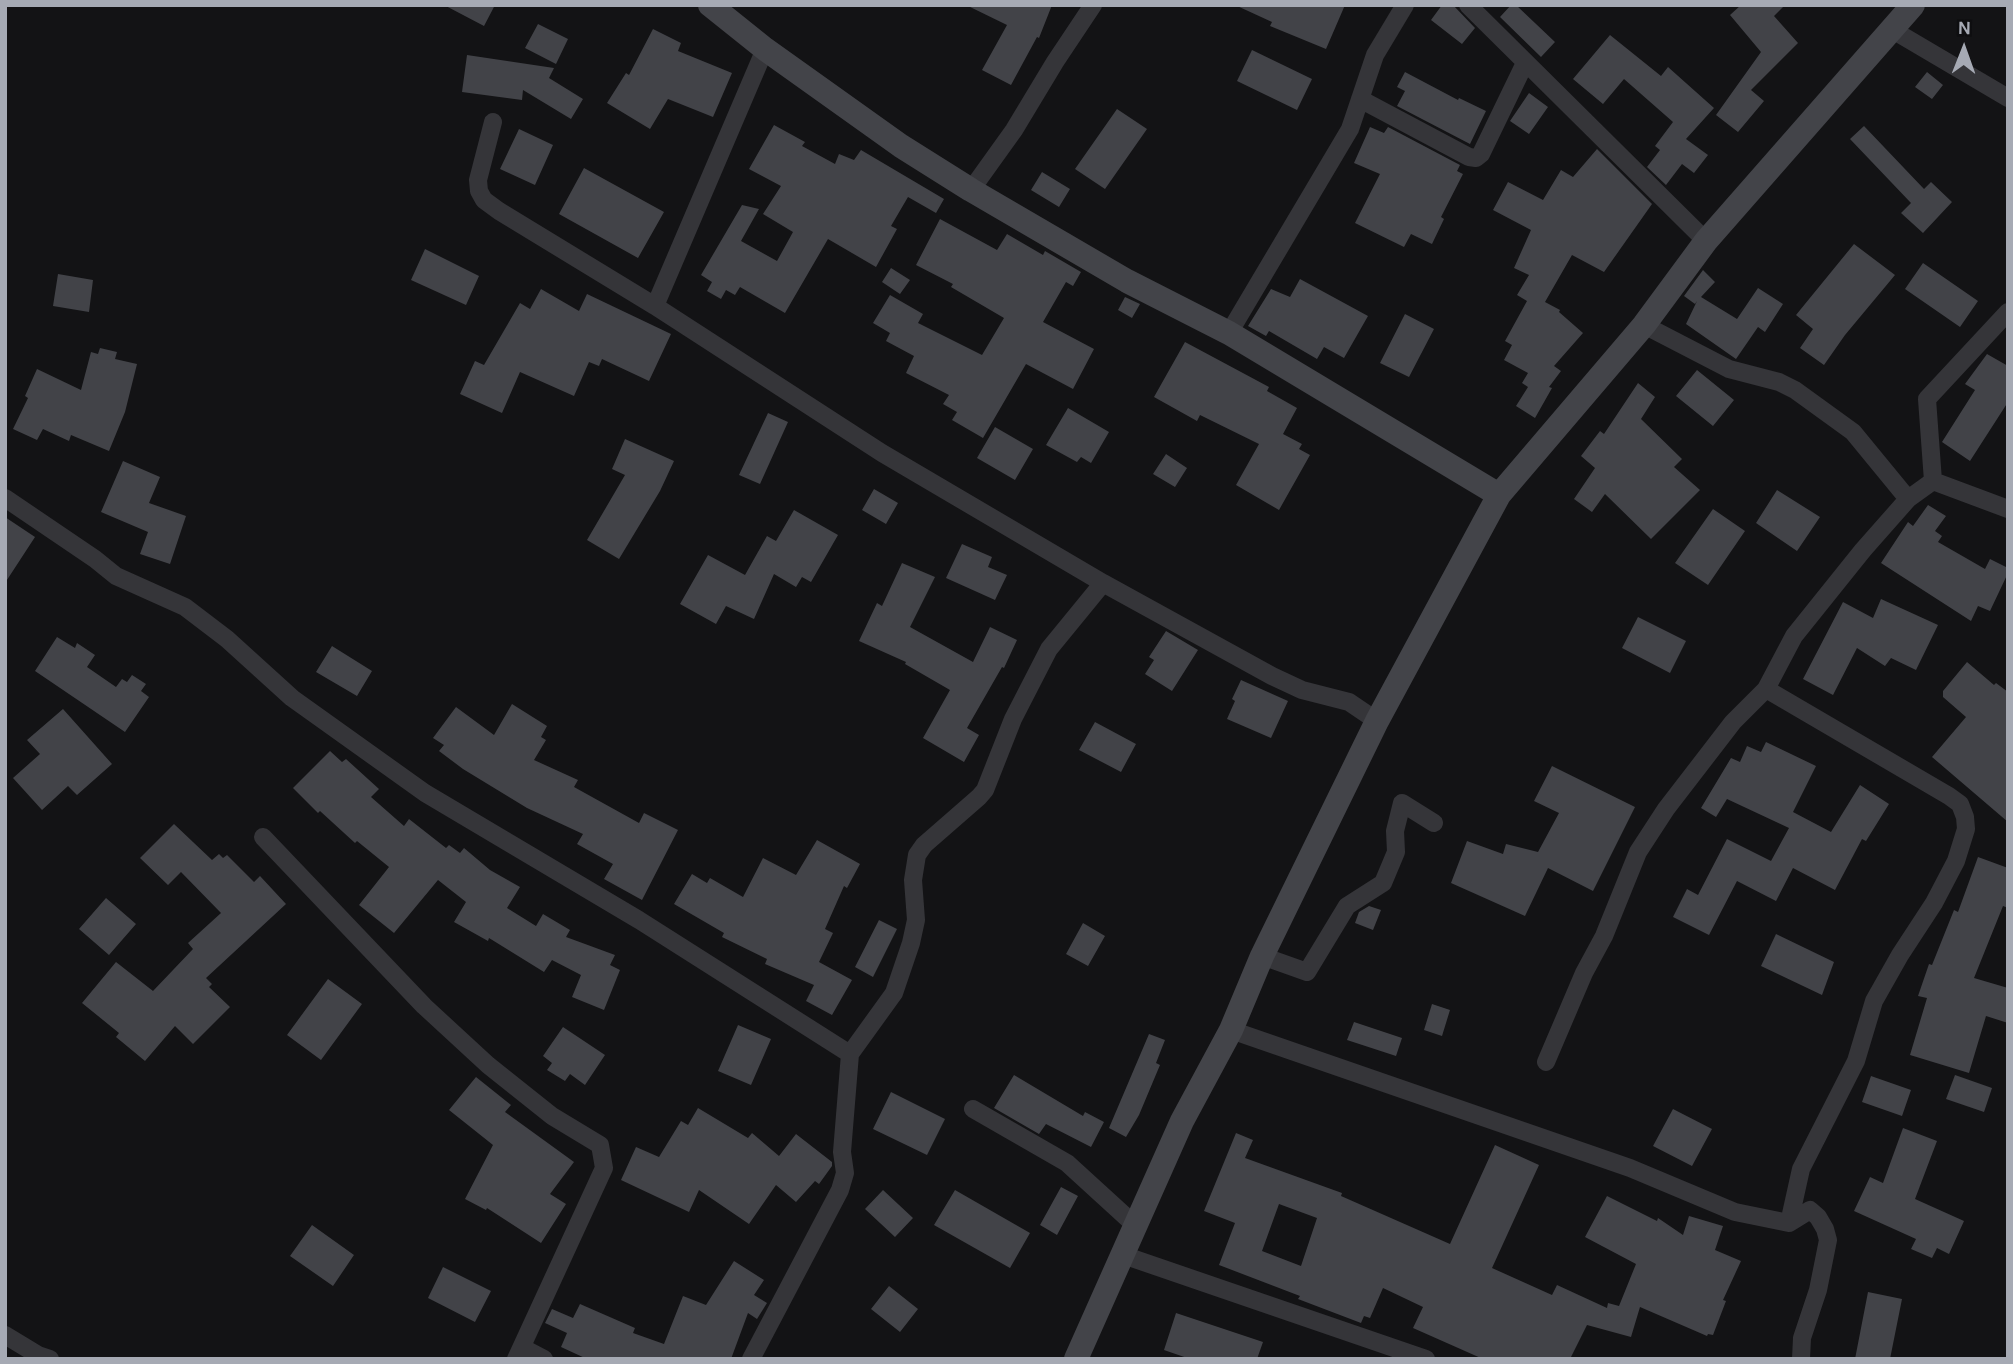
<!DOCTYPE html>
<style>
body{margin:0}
#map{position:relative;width:2013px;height:1364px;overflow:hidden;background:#131315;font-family:Karla,sans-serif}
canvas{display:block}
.frame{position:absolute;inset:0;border:7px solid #a6aab4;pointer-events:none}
.north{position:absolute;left:1929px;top:14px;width:70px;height:70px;-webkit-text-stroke:5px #0e0e10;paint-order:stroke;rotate:1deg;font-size:19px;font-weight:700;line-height:28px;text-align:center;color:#a6aab4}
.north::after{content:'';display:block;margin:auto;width:24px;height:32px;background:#a6aab4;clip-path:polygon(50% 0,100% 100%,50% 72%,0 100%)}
</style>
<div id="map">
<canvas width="2013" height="1364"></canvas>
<div class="frame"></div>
<div class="north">N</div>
</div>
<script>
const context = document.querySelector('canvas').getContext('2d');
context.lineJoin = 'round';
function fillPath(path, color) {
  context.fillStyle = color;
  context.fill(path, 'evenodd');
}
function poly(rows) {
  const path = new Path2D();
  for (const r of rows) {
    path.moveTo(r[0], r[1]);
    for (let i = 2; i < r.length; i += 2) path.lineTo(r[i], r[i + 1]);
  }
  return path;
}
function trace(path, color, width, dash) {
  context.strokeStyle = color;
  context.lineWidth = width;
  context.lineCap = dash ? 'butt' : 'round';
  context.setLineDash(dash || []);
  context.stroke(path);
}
const building = poly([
 [444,5,495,5,484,26],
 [966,5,1052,5,1039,38,1037,37,1011,85,982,70,1007,25],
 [1235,5,1345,5,1326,49,1270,26,1272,22],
 [1442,5,1453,5,1475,28,1462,44,1431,20],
 [1511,5,1516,5,1555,42,1541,57,1500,17],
 [1741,5,1785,5,1774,16,1798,43,1751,90,1764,101,1738,132,1716,115,1761,52,1730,15],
 [538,24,568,39,556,64,525,48],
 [653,29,681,43,678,51,732,73,713,117,668,99,650,129,607,103,626,73,629,75],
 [1610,35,1661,76,1668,67,1714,108,1686,139,1708,155,1694,173,1682,164,1666,185,1647,167,1660,150,1655,146,1673,122,1624,79,1603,104,1573,79],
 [1252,50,1312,79,1297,110,1237,81],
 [467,55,554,68,549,78,583,99,571,119,523,90,522,100,462,92],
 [1405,72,1458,100,1459,98,1486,111,1470,144,1397,106,1405,91,1397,87],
 [1927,72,1943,85,1932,99,1915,87],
 [1529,93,1548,107,1529,134,1510,121],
 [1117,109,1147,129,1105,189,1075,169],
 [774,125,805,142,802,146,835,164,839,154,854,160,861,150,944,199,936,213,908,197,891,226,897,229,876,267,828,239,785,313,740,287,735,295,726,290,721,299,707,291,712,282,701,275,742,205,759,209,741,241,777,261,793,232,763,214,781,186,749,169],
 [1864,126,1924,189,1931,182,1952,202,1923,233,1901,213,1911,203,1850,139],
 [1370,127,1384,133,1388,127,1460,165,1457,171,1463,174,1441,217,1444,219,1432,244,1411,234,1404,247,1355,223,1380,174,1354,163],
 [519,129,553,145,535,185,500,169],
 [1597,149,1652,204,1604,272,1572,255,1545,302,1560,310,1559,312,1583,333,1554,366,1561,371,1549,387,1552,388,1535,418,1516,406,1528,387,1522,383,1528,373,1504,360,1512,345,1505,341,1527,301,1517,295,1529,275,1514,268,1531,230,1493,210,1508,182,1543,200,1561,170,1573,177],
 [584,168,664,212,638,258,559,214],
 [1042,172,1070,189,1059,207,1031,190],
 [940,219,997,250,1007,234,1043,255,1045,251,1081,272,1073,286,1066,282,1043,322,1094,349,1073,389,1026,364,983,438,952,420,957,412,943,404,949,395,906,373,914,356,886,341,890,333,873,323,890,295,923,314,918,323,982,355,1004,318,951,287,953,284,916,265],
 [1854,244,1895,275,1845,335,1824,365,1800,348,1813,329,1796,315],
 [425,249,479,276,466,305,411,280],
 [1923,263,1978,301,1960,327,1905,289],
 [891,268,910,280,900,294,882,282],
 [1703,270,1715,282,1701,297,1737,319,1758,288,1783,304,1765,332,1758,327,1736,359,1686,324,1697,301,1695,304,1684,296],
 [58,274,93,280,89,312,53,306],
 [1300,279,1368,316,1344,358,1324,347,1317,359,1269,331,1266,336,1248,326,1271,289,1290,297],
 [541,289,579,311,587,294,671,334,649,381,602,359,599,366,589,362,574,396,520,372,502,413,460,394,475,361,484,365,520,303,530,309],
 [1125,297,1140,304,1132,318,1118,310],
 [1405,314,1434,329,1409,377,1380,363],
 [1185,342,1269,387,1267,391,1297,408,1283,434,1302,444,1299,449,1310,455,1279,510,1236,485,1259,444,1200,415,1197,421,1154,397],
 [100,348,117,352,115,359,137,364,125,412,109,451,71,435,69,441,43,429,37,440,13,429,28,398,25,396,37,369,81,390,91,352,98,354],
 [1987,354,2008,366,2008,402,1970,461,1942,442,1975,390,1965,384],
 [1697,370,1734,400,1713,426,1676,396],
 [1638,383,1655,397,1641,419,1682,459,1674,467,1700,490,1651,539,1605,494,1592,512,1574,499,1595,468,1581,456,1600,431,1604,434],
 [1068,408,1109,432,1091,463,1081,457,1077,462,1046,445],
 [768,413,788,422,760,484,739,475],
 [995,427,1033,449,1015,480,977,458],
 [625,439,674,461,660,491,619,559,587,540,625,475,612,469],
 [1166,454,1187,468,1175,487,1153,474],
 [123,461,160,477,149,503,186,516,170,564,140,554,148,532,101,512],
 [874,489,898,503,886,524,862,510],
 [1777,490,1820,517,1797,551,1756,523],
 [1928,505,1946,516,1935,531,1942,536,1938,542,1985,569,1990,559,2008,568,2008,573,1990,611,1978,606,1971,621,1881,563,1908,522,1913,526],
 [1713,509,1745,531,1708,585,1675,563],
 [794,510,838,535,811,582,802,577,796,587,774,574,754,619,726,606,716,624,680,604,708,555,745,575,767,536,776,541],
 [5,517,35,537,5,583],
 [962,544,992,557,988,567,1007,575,995,600,946,578],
 [902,563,935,577,910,627,973,662,990,627,1017,640,1004,668,1002,667,967,728,979,735,964,762,923,738,950,690,905,664,906,662,859,641,877,603,882,606],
 [1881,599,1938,625,1916,670,1891,658,1885,666,1857,648,1833,695,1803,679,1843,602,1873,618],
 [1638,617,1686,641,1670,673,1622,648],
 [1166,631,1198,650,1172,691,1145,674,1154,660,1149,657],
 [57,637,75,648,77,643,95,655,87,667,116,687,122,679,127,682,132,675,146,684,141,691,149,697,125,732,35,671],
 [332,646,372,671,357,696,316,672],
 [1967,662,1994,685,1996,683,2008,692,2008,822,1932,757,1966,717,1943,697,1943,691],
 [1241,680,1288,701,1271,738,1227,719,1235,701,1232,699],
 [512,704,547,726,541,737,546,740,534,760,578,780,574,787,639,823,644,813,678,830,642,900,604,879,613,864,577,844,583,834,527,808,463,769,439,751,444,745,433,738,456,707,494,735],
 [63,709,112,764,77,795,68,786,42,810,13,778,40,754,27,740],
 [1095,722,1136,744,1121,772,1079,750],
 [1766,742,1816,766,1793,812,1831,832,1860,785,1889,804,1866,841,1862,839,1835,890,1793,868,1776,901,1737,881,1709,935,1673,917,1687,889,1698,895,1727,839,1771,861,1789,828,1727,799,1716,817,1701,808,1731,758,1740,762,1747,746,1761,752],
 [330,751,342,762,346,759,379,789,371,797,404,826,409,819,446,848,449,845,460,853,464,848,490,870,520,887,507,908,536,926,543,914,570,930,566,937,615,955,610,965,620,970,604,1010,572,997,581,975,552,960,544,972,489,938,488,941,454,922,466,902,438,880,394,933,359,905,389,867,357,841,355,843,320,811,318,813,293,788],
 [1552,766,1635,807,1593,891,1548,868,1525,916,1451,883,1467,841,1503,854,1506,844,1538,852,1559,813,1534,801],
 [174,824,212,860,219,854,223,858,227,855,254,882,260,876,286,904,206,978,212,984,209,987,230,1007,193,1044,175,1026,145,1061,116,1037,119,1033,82,1003,116,962,153,991,193,949,188,943,221,913,181,872,168,885,140,858],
 [817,840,860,864,847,888,844,886,825,929,833,933,819,962,852,980,832,1015,806,1001,814,985,765,964,767,959,722,937,724,933,674,904,692,874,707,883,710,878,743,897,763,858,796,875],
 [1978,857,2008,868,2008,908,2003,906,1974,978,2008,988,2008,1023,1986,1016,1969,1073,1910,1055,1927,998,1918,996,1929,964,1932,965,1954,910,1958,912],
 [106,898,136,924,109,955,79,929],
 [1369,906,1381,910,1373,930,1355,923,1359,912],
 [879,920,897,929,873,977,855,967],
 [1083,923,1105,936,1088,966,1066,954],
 [1776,934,1834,962,1822,995,1761,966],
 [328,979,362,1004,321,1060,287,1035],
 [1432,1004,1450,1010,1442,1036,1424,1030],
 [1354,1022,1402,1038,1396,1056,1347,1040],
 [738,1025,771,1039,751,1085,718,1071],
 [563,1027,605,1055,585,1085,570,1074,565,1081,547,1070,552,1063,543,1056],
 [1149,1034,1165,1040,1156,1063,1160,1065,1139,1115,1126,1137,1109,1128],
 [1014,1075,1083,1116,1085,1112,1104,1122,1091,1147,1046,1124,1039,1134,994,1108],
 [1955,1075,1992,1088,1984,1112,1946,1099],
 [1871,1076,1911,1090,1902,1116,1862,1102],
 [476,1077,511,1105,505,1112,574,1162,550,1194,566,1204,541,1243,487,1208,486,1210,465,1199,493,1145,449,1110],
 [891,1092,945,1119,927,1155,873,1129],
 [698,1108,748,1138,752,1133,779,1156,796,1134,832,1162,832,1166,819,1184,815,1181,796,1202,776,1185,749,1224,699,1190,689,1212,621,1180,636,1147,659,1157,681,1121,688,1125],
 [1673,1109,1712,1129,1692,1166,1653,1146],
 [1903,1128,1937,1141,1915,1199,1964,1221,1949,1254,1937,1248,1932,1258,1911,1249,1916,1239,1854,1211,1870,1177,1883,1183],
 [1236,1133,1253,1140,1245,1158,1342,1193,1341,1196,1450,1244,1495,1145,1539,1165,1492,1268,1552,1295,1557,1285,1607,1308,1608,1303,1619,1306,1636,1264,1585,1237,1607,1196,1657,1221,1658,1218,1683,1235,1689,1216,1723,1226,1715,1250,1741,1261,1723,1300,1726,1301,1713,1335,1708,1334,1707,1336,1640,1307,1631,1337,1587,1325,1570,1359,1483,1359,1413,1328,1423,1307,1383,1288,1370,1318,1364,1316,1361,1323,1298,1299,1300,1296,1219,1265,1235,1223,1204,1211],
 [1279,1204,1317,1218,1301,1266,1262,1251],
 [1061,1187,1078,1196,1057,1235,1040,1225],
 [883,1190,913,1218,895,1237,865,1209],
 [955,1190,1030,1233,1010,1268,934,1225],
 [312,1225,354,1255,333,1286,290,1256],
 [734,1261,764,1280,754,1295,767,1303,757,1319,748,1313,731,1359,587,1359,561,1347,567,1333,545,1323,552,1309,573,1318,580,1304,635,1328,633,1333,664,1344,683,1296,706,1305],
 [443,1267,491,1291,475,1322,428,1298],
 [889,1286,918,1309,900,1332,871,1309],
 [1868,1292,1902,1299,1890,1359,1855,1359],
 [1176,1313,1263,1342,1257,1359,1190,1359,1164,1350]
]);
const street = poly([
 [1468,5,1706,241],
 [1891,29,2008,98],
 [1360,99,1469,157,1476,158,1481,154,1525,63],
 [493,122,478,180,479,191,484,200,499,211,655,306,882,453,1103,583,1272,676,1302,690,1349,702,1377,721],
 [971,190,1014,130,1055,62,1093,5],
 [655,306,765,49],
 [1644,325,1729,369,1779,382,1795,390,1853,432,1908,499,1933,481],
 [1229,333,1350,129,1375,55,1405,5],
 [1933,481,1927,399,2008,312],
 [1933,481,2008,509],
 [5,498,95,559,116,576,185,607,227,639,292,698,425,793,639,920,850,1054],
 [1766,689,1949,796,1960,804,1965,817,1966,829,1956,861,1934,903,1900,955,1874,1001,1856,1061,1801,1169,1789,1223],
 [263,837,424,1006,488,1065,552,1116,600,1145,604,1168,516,1359],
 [1262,956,1307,972,1347,906,1383,883,1396,852,1395,831,1402,803,1434,823],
 [1231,1030,1630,1168,1735,1212,1789,1223,1810,1210,1818,1217,1825,1229,1828,1240,1818,1290,1802,1338,1801,1359],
 [1546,1062,1584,973,1604,936,1638,852,1666,809,1733,722,1766,689,1794,636,1863,550,1908,499],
 [973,1109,1067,1163,1136,1226],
 [1123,1255,1426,1359],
 [5,1335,38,1355,50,1359],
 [523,1348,544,1359],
 [751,1359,840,1190,845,1173,842,1152,850,1054,894,993,911,943,916,920,913,880,917,855,924,845,979,797,985,790,1013,719,1049,649,1103,583]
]);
const secondary = poly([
 [710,5,765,49,901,146,971,190,1127,281,1229,333,1499,495],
 [1076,1359,1182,1121,1231,1030,1262,956,1377,721,1499,495,1644,325,1706,241,1913,5]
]);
fillPath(building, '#424348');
trace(street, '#353539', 18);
trace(secondary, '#434449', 24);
</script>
